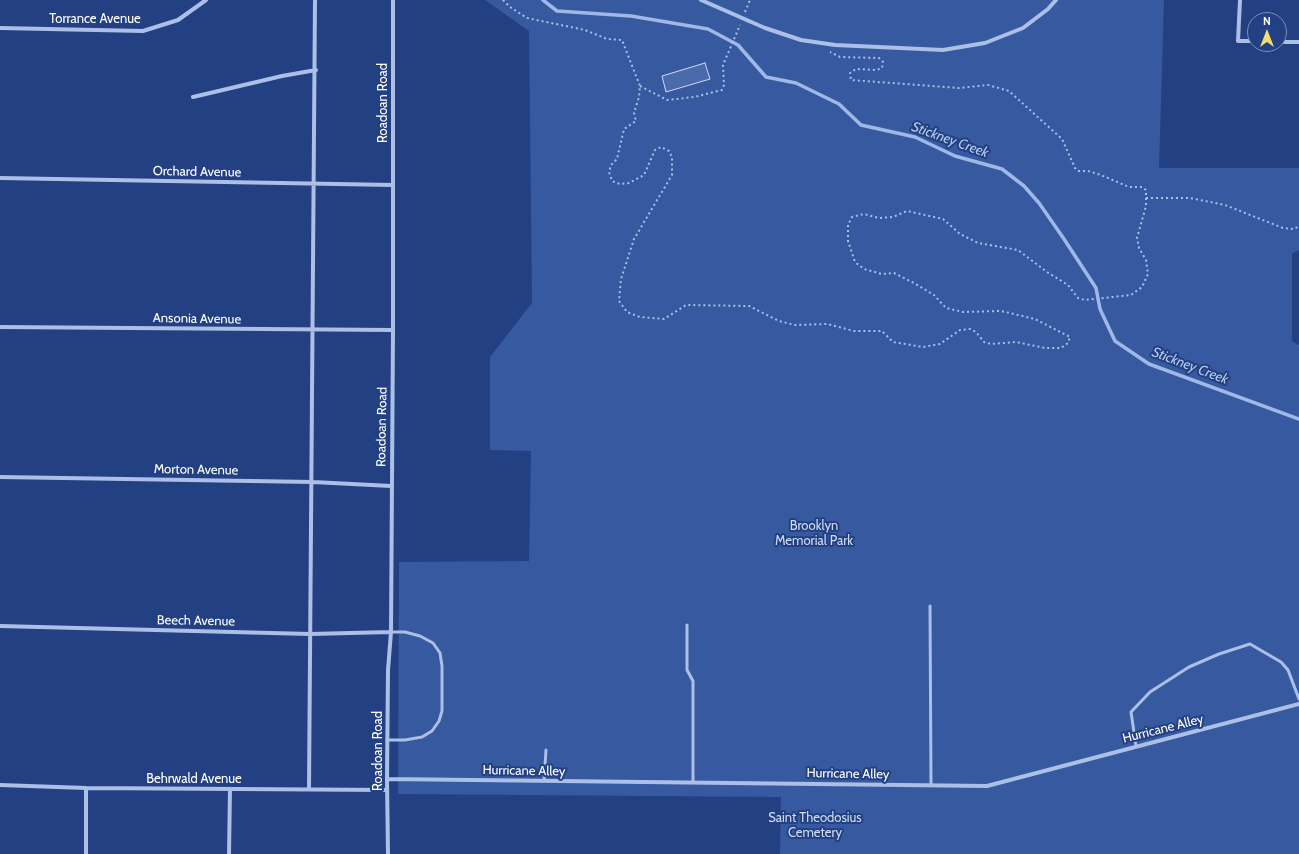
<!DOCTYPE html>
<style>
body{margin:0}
#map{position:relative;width:1299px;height:854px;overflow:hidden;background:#234182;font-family:Cabin,sans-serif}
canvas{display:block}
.north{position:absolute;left:1247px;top:12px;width:40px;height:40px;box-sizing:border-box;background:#234182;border:1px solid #7b8db4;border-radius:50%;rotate:0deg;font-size:11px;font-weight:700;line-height:16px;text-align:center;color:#fff}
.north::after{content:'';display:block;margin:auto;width:14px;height:18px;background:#f2dc6e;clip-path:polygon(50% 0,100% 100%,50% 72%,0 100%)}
</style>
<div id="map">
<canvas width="1299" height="854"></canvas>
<div class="north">N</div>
</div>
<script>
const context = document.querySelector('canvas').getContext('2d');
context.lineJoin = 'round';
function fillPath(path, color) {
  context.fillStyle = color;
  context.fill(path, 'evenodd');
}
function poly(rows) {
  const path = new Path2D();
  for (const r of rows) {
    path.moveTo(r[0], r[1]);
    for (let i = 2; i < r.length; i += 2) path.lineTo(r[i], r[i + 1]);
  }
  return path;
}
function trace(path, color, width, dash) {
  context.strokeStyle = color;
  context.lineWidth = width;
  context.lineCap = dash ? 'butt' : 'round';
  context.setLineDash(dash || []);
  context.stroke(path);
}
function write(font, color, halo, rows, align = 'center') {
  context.font = font + ' Cabin,sans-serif';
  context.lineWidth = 4;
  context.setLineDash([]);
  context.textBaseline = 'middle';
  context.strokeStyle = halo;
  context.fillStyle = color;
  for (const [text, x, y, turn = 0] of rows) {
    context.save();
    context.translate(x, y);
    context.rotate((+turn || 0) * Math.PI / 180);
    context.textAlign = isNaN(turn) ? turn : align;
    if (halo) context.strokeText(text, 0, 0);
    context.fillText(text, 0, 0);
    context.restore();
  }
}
const green = poly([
 [485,0,1164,0,1159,168,1299,168,1299,250,1292,254,1292,341,1299,345,1299,854,780,854,781,797,398,794,399,562,529,561,531,451,490,450,490,357,532,303,529,31]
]);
const stream = poly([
 [543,0,557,11,631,16,708,29,738,45,766,77,796,83,839,104,861,125,915,137,955,156,1002,169,1024,186,1039,203,1064,239,1096,288,1100,309,1115,341,1149,364,1299,419]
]);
const building = poly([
 [705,63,710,79,666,92,662,76,705,63]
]);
const path = poly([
 [503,0,510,7,527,18,585,30,607,39,622,40,640,86,639,97,634,113,636,121,624,129,617,159,611,165,609,172,612,181,620,184,629,183,644,175,655,150,661,147,669,151,672,157,672,175,634,239,621,279,619,301,627,312,640,317,664,319,686,305,749,306,779,321,795,325,827,324,854,331,882,331,893,342,923,347,940,344,960,330,970,329,976,332,984,342,991,344,1016,342,1045,348,1061,348,1068,343,1070,337,1035,319,1001,311,963,312,946,308,934,295,914,283,894,273,882,274,864,269,855,262,848,241,848,225,852,217,864,214,879,218,893,217,907,211,943,219,960,234,978,243,1018,250,1047,272,1068,285,1078,298,1085,300,1131,295,1142,287,1148,274,1146,260,1139,248,1137,238,1146,206,1146,190,1142,187,1129,187,1101,175,1088,171,1078,171,1075,168,1062,139,1009,91,988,85,959,88,851,80,850,73,856,69,877,70,882,68,883,62,879,58,840,57,830,52],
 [745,12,750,0],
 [640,86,667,100,694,97,722,90,724,85,723,65,740,25],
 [1146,198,1190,198,1225,205,1283,228,1294,229,1299,226]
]);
const lane = poly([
 [930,606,931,785],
 [687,625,687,670,693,681,693,782],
 [387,740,405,740,422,737,432,731,439,721,442,711,442,666,440,653,433,643,420,636,405,632,391,632],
 [1136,746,1131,712,1150,692,1189,667,1219,654,1250,644,1281,662,1288,670,1299,699],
 [544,781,546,750]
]);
const street = poly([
 [701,0,765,28,801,40,835,45,943,50,985,43,1023,28,1048,9,1056,0],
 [1240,0,1238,41,1255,41],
 [0,28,143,31,178,20,206,0],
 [1279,42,1299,42],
 [193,97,282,76,316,70],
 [0,178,393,185],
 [0,327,393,330],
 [0,477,313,482,391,486],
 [0,626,310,634,391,632],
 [387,779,987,786,1299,704],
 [0,785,86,788,387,790],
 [309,789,315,0],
 [86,854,86,788],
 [229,854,230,789],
 [388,854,387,779,388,670,391,632,393,330,393,0]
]);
const streetNames = [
 ["Torrance Avenue",95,19],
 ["Roadoan Road",383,103,-90],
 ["Orchard Avenue",197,172,1],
 ["Ansonia Avenue",197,319,1],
 ["Roadoan Road",382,427,-89],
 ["Morton Avenue",196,470,1],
 ["Beech Avenue",196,621,1],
 ["Hurricane Alley",1163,729,-14],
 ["Roadoan Road",378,751,-90],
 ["Hurricane Alley",524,771,1],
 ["Hurricane Alley",848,774,1],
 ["Behrwald Avenue",194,779]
];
const parkNames = [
 ["Brooklyn",814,526],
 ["Memorial Park",814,541],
 ["Saint Theodosius",815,818],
 ["Cemetery",815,833]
];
const waterNames = [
 ["Stickney Creek",950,140,20],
 ["Stickney Creek",1190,366,21]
];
fillPath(green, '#3759a0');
trace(stream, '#9fb8e8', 3.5);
fillPath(building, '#4b6aab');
trace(building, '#cedbf6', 1);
trace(path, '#abbfe7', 2, [2, 3]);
trace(lane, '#abbfe7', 3);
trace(street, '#abbfe7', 4);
write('13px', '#fff', '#234182', streetNames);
write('13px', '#cedbf6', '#234182', parkNames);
write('italic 14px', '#b6c9ef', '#234182', waterNames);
</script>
